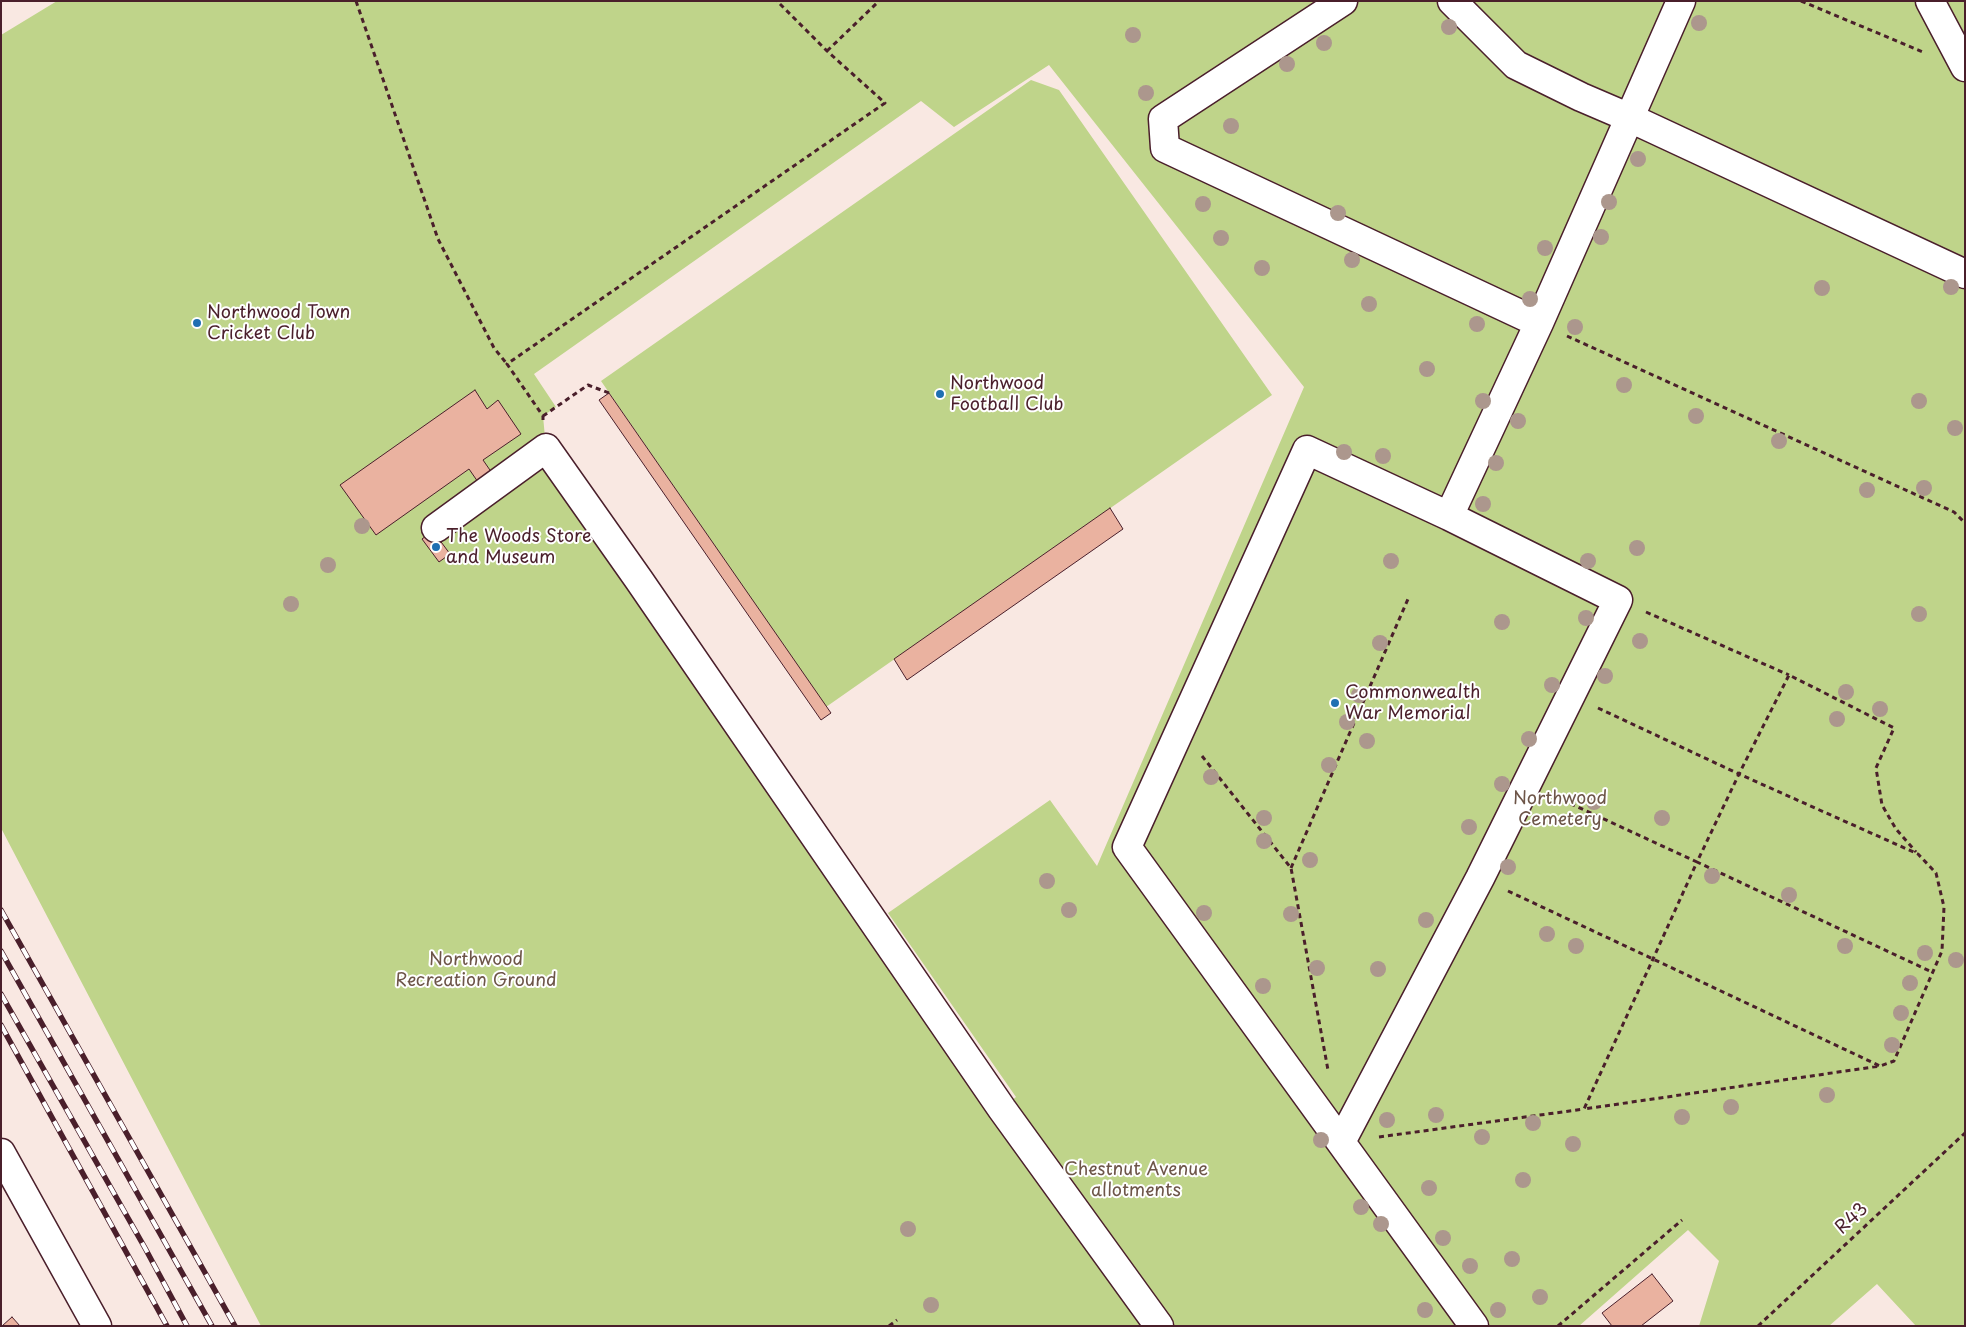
<!DOCTYPE html>
<style>
body{margin:0}
#map{position:relative;width:1966px;height:1327px;overflow:hidden;background:#f9e8e2;font-family:"Playpen Sans",sans-serif}
canvas{display:block}
.frame{position:absolute;inset:0;border:2px solid #4a1f2b;pointer-events:none}
</style>
<div id="map">
<canvas width="1966" height="1327"></canvas>
<div class="frame"></div>
</div>
<script>
const context = document.querySelector('canvas').getContext('2d');
context.lineJoin = 'round';
function fillPath(path, color) {
  context.fillStyle = color;
  context.fill(path, 'evenodd');
}
function poly(rows) {
  const path = new Path2D();
  for (const r of rows) {
    path.moveTo(r[0], r[1]);
    for (let i = 2; i < r.length; i += 2) path.lineTo(r[i], r[i + 1]);
  }
  return path;
}
function trace(path, color, width, dash) {
  context.strokeStyle = color;
  context.lineWidth = width;
  context.lineCap = dash ? 'butt' : 'round';
  context.setLineDash(dash || []);
  context.stroke(path);
}
function write(font, color, halo, rows, align = 'center') {
  context.font = font + ' "Playpen Sans",sans-serif';
  context.lineWidth = 4;
  context.setLineDash([]);
  context.textBaseline = 'middle';
  context.strokeStyle = halo;
  context.fillStyle = color;
  for (const [text, x, y, turn = 0] of rows) {
    context.save();
    context.translate(x, y);
    context.rotate((+turn || 0) * Math.PI / 180);
    context.textAlign = isNaN(turn) ? turn : align;
    if (halo) context.strokeText(text, 0, 0);
    context.fillText(text, 0, 0);
    context.restore();
  }
}
const green = poly([
 [57,1,1965,1,1965,1326,1916,1326,1877,1284,1829,1326,1699,1326,1719,1261,1688,1230,1579,1326,261,1326,1,828,1,35],
 [1049,65,1304,387,1097,866,1050,800,888,913,1016,1097,1002,1108,546,448,543,416,556,407,534,374,921,101,954,127],
 [1031,80,1059,90,1272,395,826,707,601,381]
]);
const building = poly([
 [475,390,487,409,498,400,521,434,483,460,492,473,478,482,469,469,376,535,340,485,475,390],
 [609,393,831,713,821,720,599,400,609,393],
 [1110,508,1123,529,907,680,894,659,1110,508],
 [433,531,450,554,439,562,422,539,433,531],
 [1652,1274,1673,1301,1641,1326,1612,1326,1602,1313,1652,1274],
 [12,1317,20,1326,2,1326,12,1317]
]);
const path = poly([
 [356,1,438,239,494,348,507,364],
 [1801,1,1923,52],
 [827,51,879,1],
 [1567,336,1954,512,1965,523],
 [543,416,588,385,609,393],
 [543,420,543,416,507,364,885,103,827,51,777,1],
 [1646,612,1789,675],
 [1598,708,1739,774,1789,675,1894,728,1876,768,1882,805,1896,829,1916,852],
 [1202,756,1291,868,1328,1070],
 [1554,796,1697,862,1739,774,1918,854,1936,873,1944,907,1942,951,1894,1061,1880,1066],
 [1291,868,1408,599],
 [1508,891,1653,959,1880,1066,1584,1109,1653,959,1697,862,1934,973],
 [1379,1137,1584,1109],
 [889,1326,897,1320],
 [1558,1326,1682,1220],
 [1758,1326,1965,1133]
]);
const minor = poly([
 [1343,1,1163,119,1165,148,1539,323],
 [1452,1,1516,65,1581,97,1630,118,1965,274],
 [1930,1,1965,67],
 [1449,516,1539,323,1681,1],
 [436,528,546,448,639,580,1002,1109,1159,1326],
 [1341,1142,1480,878,1618,600,1449,516,1307,450,1127,847,1474,1326],
 [1,1153,97,1326]
]);
const rail = poly([
 [1,910,235,1326],
 [1,951,212,1326],
 [1,994,145,1248,187,1326],
 [1,1025,167,1326]
]);
const trees = [
 [1699,23],
 [1449,27],
 [1133,35],
 [1324,43],
 [1287,64],
 [1146,93],
 [1231,126],
 [1638,159],
 [1609,202],
 [1203,204],
 [1338,213],
 [1601,237],
 [1221,238],
 [1545,248],
 [1352,260],
 [1262,268],
 [1951,287],
 [1822,288],
 [1530,299],
 [1369,304],
 [1477,324],
 [1575,327],
 [1427,369],
 [1624,385],
 [1483,401],
 [1919,401],
 [1696,416],
 [1518,421],
 [1955,428],
 [1779,441],
 [1344,452],
 [1383,456],
 [1496,463],
 [1924,488],
 [1867,490],
 [1483,504],
 [362,526],
 [1637,548],
 [1391,561],
 [1588,561],
 [328,565],
 [291,604],
 [1919,614],
 [1586,618],
 [1502,622],
 [1640,641],
 [1380,643],
 [1605,676],
 [1552,685],
 [1846,692],
 [1359,695],
 [1880,709],
 [1837,719],
 [1347,722],
 [1529,739],
 [1367,741],
 [1329,765],
 [1211,777],
 [1502,784],
 [1594,802],
 [1264,818],
 [1662,818],
 [1469,827],
 [1264,841],
 [1310,860],
 [1508,867],
 [1712,876],
 [1047,881],
 [1789,895],
 [1069,910],
 [1204,913],
 [1291,914],
 [1426,920],
 [1547,934],
 [1576,946],
 [1845,946],
 [1925,953],
 [1956,960],
 [1317,968],
 [1378,969],
 [1910,983],
 [1263,986],
 [1901,1013],
 [1892,1045],
 [1827,1095],
 [1731,1107],
 [1436,1115],
 [1682,1117],
 [1387,1120],
 [1533,1123],
 [1482,1137],
 [1321,1140],
 [1573,1144],
 [1523,1180],
 [1429,1188],
 [1361,1207],
 [1381,1224],
 [908,1229],
 [1443,1238],
 [1512,1259],
 [1470,1266],
 [1540,1297],
 [931,1305],
 [1425,1310],
 [1498,1310]
];
const markers = [
 [197,323,5,"#1f6fb2"],
 [940,394,5,"#1f6fb2"],
 [436,547,5,"#1f6fb2"],
 [1335,703,5,"#1f6fb2"]
];
const poiNames = [
 ["Northwood Town",207,313],
 ["Cricket Club",207,334],
 ["Northwood",950,384],
 ["Football Club",950,405],
 ["The Woods Store",446,537],
 ["and Museum",446,558],
 ["Commonwealth",1345,693],
 ["War Memorial",1345,714]
];
const parkNames = [
 ["Northwood",1560,799],
 ["Cemetery",1560,820],
 ["Northwood",476,960],
 ["Recreation Ground",476,981],
 ["Chestnut Avenue",1136,1170],
 ["allotments",1136,1191]
];
const streetNames = [
 ["R43",1852,1219,-43]
];
fillPath(green, '#bfd48a');
fillPath(building, '#eab2a0');
trace(building, '#4a1f2b', 1);
trace(minor, '#4a1f2b', 31);
trace(path, '#4a1f2b', 3, [5, 4]);
trace(minor, '#fff', 28);
trace(rail, '#4a1f2b', 5.5);
trace(rail, '#fff', 4, [11]);
context.fillStyle = '#ac978d';
for (const [x, y] of trees) {
  context.beginPath();
  context.arc(x, y, 8, 0, 2 * Math.PI);
  context.fill();
}
for (const [x, y, r, color] of markers) {
  const dot = new Path2D();
  dot.arc(x, y, r, 0, 2 * Math.PI);
  context.fillStyle = color;
  context.fill(dot);
  trace(dot, '#fff', 2);
}
write('18px', '#4a1f2b', '#fff', poiNames, 'left');
write('18px', '#6d5548', '#fff', parkNames);
write('18px', '#4a1f2b', '#fff', streetNames);
</script>
